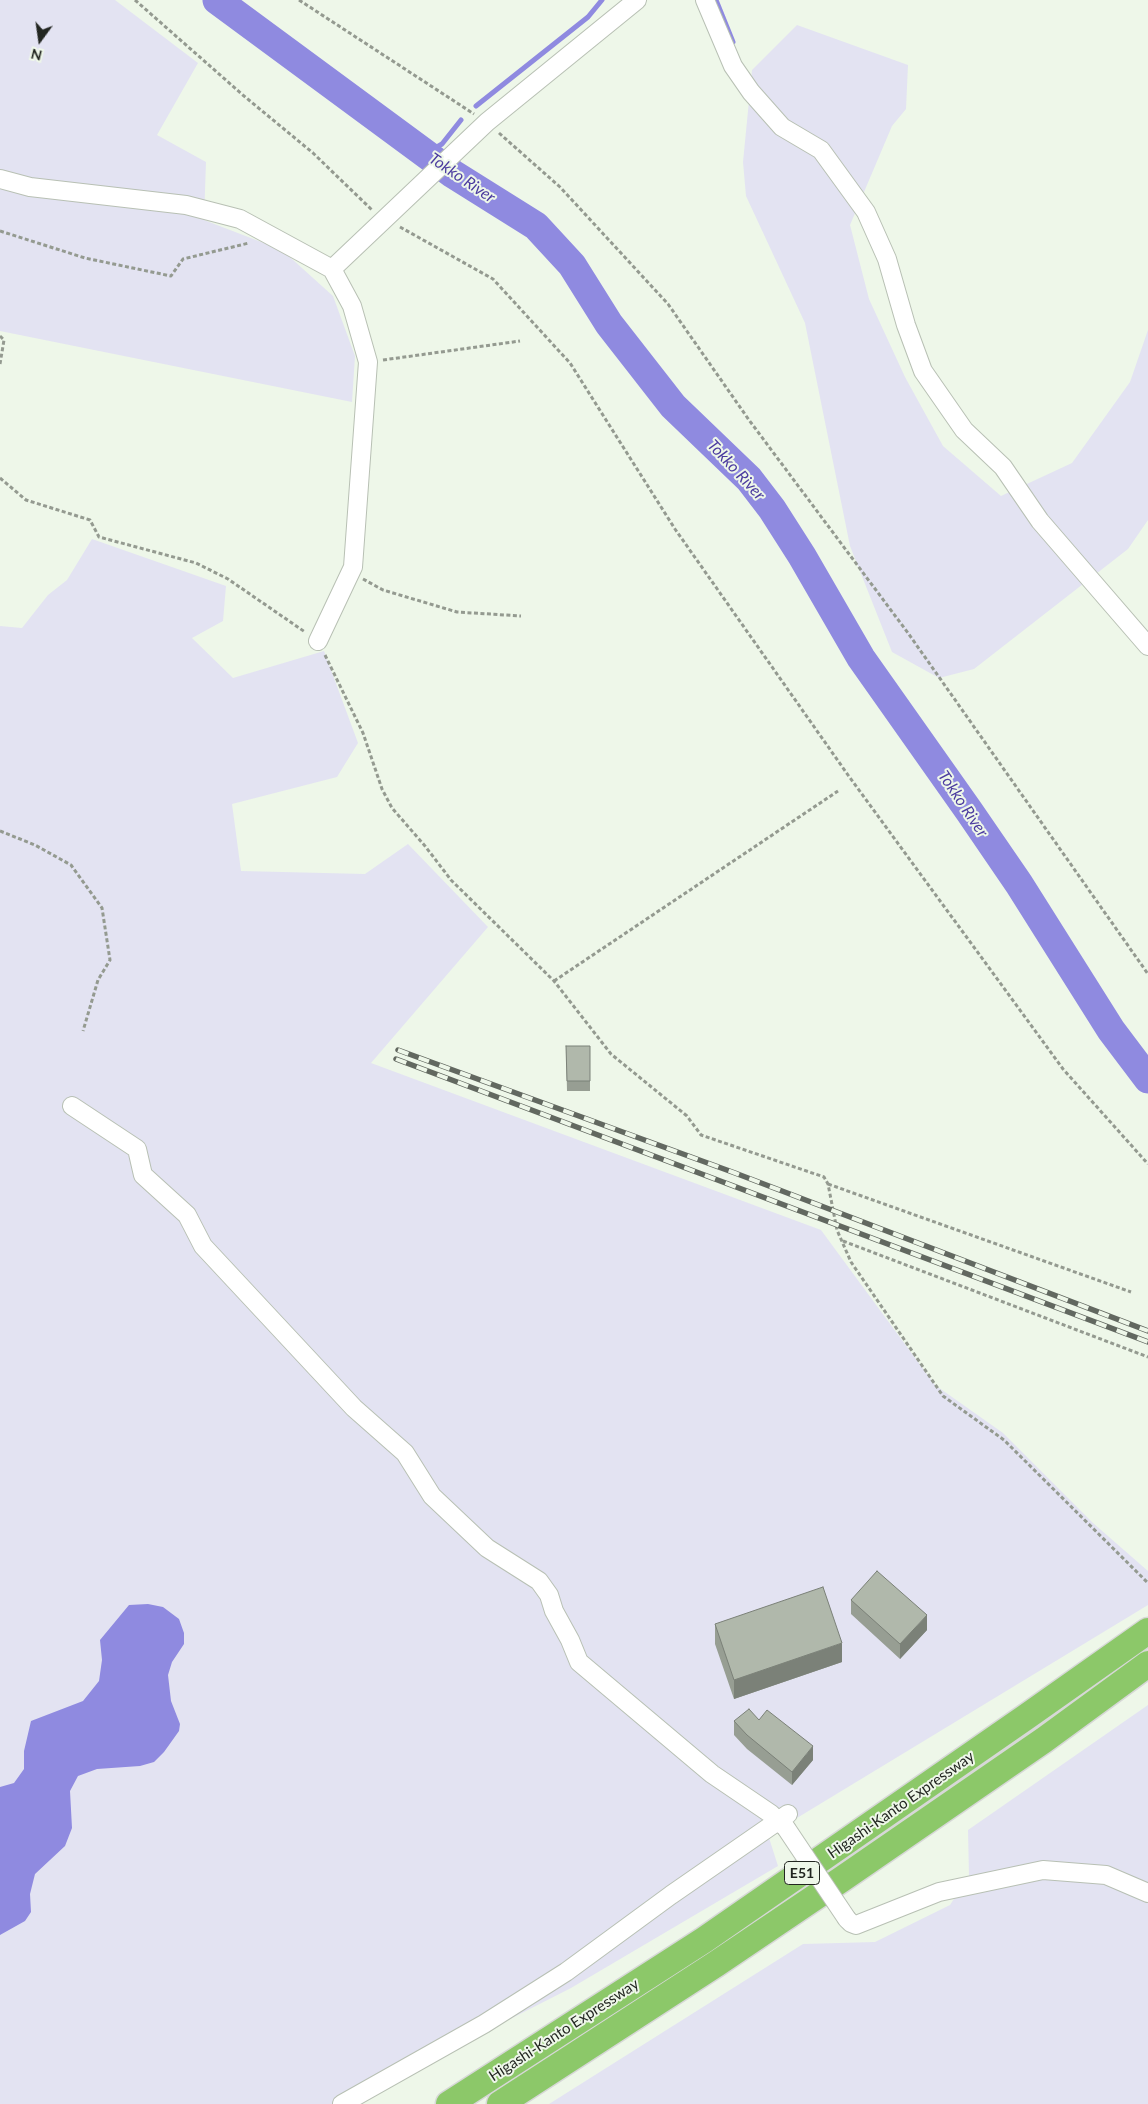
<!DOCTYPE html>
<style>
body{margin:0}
#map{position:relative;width:1148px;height:2104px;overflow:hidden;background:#eef7e9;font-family:Lato,sans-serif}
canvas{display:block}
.north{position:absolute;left:15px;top:15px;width:50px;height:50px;-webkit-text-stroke:4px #eef7e9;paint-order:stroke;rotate:194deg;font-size:14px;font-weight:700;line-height:20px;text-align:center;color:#222621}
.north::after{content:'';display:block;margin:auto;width:18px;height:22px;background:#222621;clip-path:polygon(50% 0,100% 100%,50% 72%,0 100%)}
</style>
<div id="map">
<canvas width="1148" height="2104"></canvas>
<div class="north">N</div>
</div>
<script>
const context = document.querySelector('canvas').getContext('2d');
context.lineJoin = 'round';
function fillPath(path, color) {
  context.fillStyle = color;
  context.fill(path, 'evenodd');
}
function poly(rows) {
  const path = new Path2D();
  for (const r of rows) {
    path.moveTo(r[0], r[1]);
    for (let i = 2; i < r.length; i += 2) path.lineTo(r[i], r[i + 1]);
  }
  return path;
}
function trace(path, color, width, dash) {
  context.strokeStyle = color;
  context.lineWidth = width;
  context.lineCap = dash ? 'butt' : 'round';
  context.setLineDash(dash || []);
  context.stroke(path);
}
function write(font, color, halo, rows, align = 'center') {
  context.font = font + ' Lato,sans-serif';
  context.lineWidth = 4;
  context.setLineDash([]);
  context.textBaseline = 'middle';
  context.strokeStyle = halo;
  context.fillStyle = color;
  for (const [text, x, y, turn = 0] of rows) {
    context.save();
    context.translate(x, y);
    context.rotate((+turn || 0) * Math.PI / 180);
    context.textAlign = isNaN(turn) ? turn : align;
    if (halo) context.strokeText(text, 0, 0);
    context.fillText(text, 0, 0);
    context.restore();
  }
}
const green = poly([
 [0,0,115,0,198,63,157,135,206,162,204,220,282,250,333,296,355,356,352,402,0,331],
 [797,25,908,65,906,109,892,126,850,225,869,299,905,377,943,446,1001,496,1072,463,1130,382,1148,330,1148,520,1128,549,974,669,939,678,892,652,850,546,805,323,746,196,743,162,752,70],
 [92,539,226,586,223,621,192,638,233,678,324,651,358,743,337,777,232,804,241,871,365,874,408,844,488,927,371,1063,821,1230,935,1385,1003,1433,1093,1523,1148,1571,1148,1605,792,1821,782,1806,763,1819,778,1866,571,1988,467,2041,355,2104,0,2104,0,626,22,628,48,595,67,580],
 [1148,1705,1148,2104,549,2104,803,1944,875,1942,950,1905,969,1876,968,1830]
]);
const water = poly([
 [148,1604,163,1607,179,1619,184,1633,184,1644,172,1662,168,1675,171,1701,180,1724,179,1731,164,1752,154,1762,140,1766,97,1769,78,1776,70,1791,72,1828,65,1846,35,1874,30,1894,31,1912,25,1921,0,1935,0,1787,14,1783,24,1769,24,1751,31,1721,83,1701,99,1681,102,1660,100,1640,129,1605]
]);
const stream = poly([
 [716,0,733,42],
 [476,106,588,17,602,0],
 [425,154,442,144,461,120]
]);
const river = poly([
 [217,0,453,174,536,226,572,265,609,324,673,406,749,479,772,509,802,556,861,658,969,811,1019,884,1111,1030,1148,1079]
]);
const path = poly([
 [135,0,244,96,313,153,372,210],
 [299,0,474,114],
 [499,133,560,187,668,304,749,420,908,633,1148,974],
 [400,227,493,279,570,363,675,529,848,775,1063,1069,1148,1164],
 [0,231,85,258,171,276,183,259,249,243],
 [0,336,4,340,0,364],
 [383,360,520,341],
 [0,478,26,500,90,520,99,537,196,563,228,579,305,632],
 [363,579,383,590,457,612,521,616],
 [325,655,363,733,382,789,392,808,425,846,451,880,554,981,611,1054,687,1116,701,1135,824,1177,828,1184,837,1230,851,1262,943,1396,1004,1440,1148,1583],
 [0,831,35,845,71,865,102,908,110,960,98,980,83,1031],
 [554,981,838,791],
 [828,1184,1131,1292],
 [843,1241,1148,1357]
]);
const minor = poly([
 [705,0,733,66,751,92,782,127,821,150,866,212,887,259,906,325,923,371,964,430,1003,467,1040,521,1148,646],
 [0,179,30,187,186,205,240,219,332,269,352,306,368,362,353,567,318,641],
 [332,269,487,122,637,0],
 [72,1106,137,1149,143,1175,187,1215,203,1246,354,1408,405,1453,432,1496,487,1548,539,1581,549,1595,554,1611,570,1640,579,1662,712,1774,771,1814,786,1828],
 [847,1919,851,1923,856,1925,939,1892,1043,1870,1106,1875,1148,1893],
 [342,2104,484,2024,566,1972,671,1895,788,1814]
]);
const highway = poly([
 [449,2104,704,1940,1026,1717,1148,1631],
 [500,2104,716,1964,842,1879,1044,1740,1148,1664]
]);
const rail = poly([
 [398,1050,735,1173,1148,1331],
 [396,1059,1148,1342]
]);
const minorBridge = poly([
 [786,1828,847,1919]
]);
const wall = poly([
 [566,1046,590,1046,590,1091,567,1091],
 [851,1600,927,1630,900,1659,851,1614],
 [715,1624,842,1662,734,1699,715,1644],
 [759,1720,813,1760,792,1785,747,1749,734,1735,734,1721]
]);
const shadedWall = poly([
 [927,1615,927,1630,900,1659,900,1644],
 [842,1643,842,1662,734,1699,734,1680],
 [813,1746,813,1760,792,1785,792,1772]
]);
const building = poly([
 [566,1046,590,1046,590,1081,567,1081,566,1046],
 [877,1571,927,1615,900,1644,851,1600,877,1571],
 [823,1587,842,1643,734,1680,715,1624,823,1587],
 [749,1709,759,1720,767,1710,813,1746,792,1772,747,1735,734,1721,749,1709]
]);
const shields = [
 [802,1873,35]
];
const shieldNames = [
 ["E51",802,1873]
];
const streetNames = [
 ["Higashi-Kanto Expressway",901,1805,-35],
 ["Higashi-Kanto Expressway",564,2030,-33]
];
const waterNames = [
 ["Tokko River",462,178,34],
 ["Tokko River",736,470,47],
 ["Tokko River",963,804,56]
];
fillPath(green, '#e3e3f2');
fillPath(water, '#8f8ae0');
trace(stream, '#8f8ae0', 5);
trace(river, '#8f8ae0', 29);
trace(minor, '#b8c0b4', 20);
trace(highway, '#d7d8d7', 29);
trace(path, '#949a90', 3, [4, 2.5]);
trace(minor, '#fff', 18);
trace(highway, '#8cc869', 26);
trace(rail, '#626860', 5.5);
trace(rail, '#eef7e9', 4, [11]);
trace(minorBridge, '#b8c0b4', 20, []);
trace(minorBridge, '#fff', 18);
fillPath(wall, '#979e93');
fillPath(shadedWall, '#7b8178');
fillPath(building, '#b0b8ab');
trace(building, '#7b8178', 1);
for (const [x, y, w] of shields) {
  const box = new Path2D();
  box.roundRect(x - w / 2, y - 11.5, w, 23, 4);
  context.fillStyle = '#eef7e9';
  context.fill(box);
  trace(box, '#222621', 1);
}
write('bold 14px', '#222621', null, shieldNames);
write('15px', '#222621', '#eef7e9', streetNames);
write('italic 16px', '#4b3b9f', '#eef7e9', waterNames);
</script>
